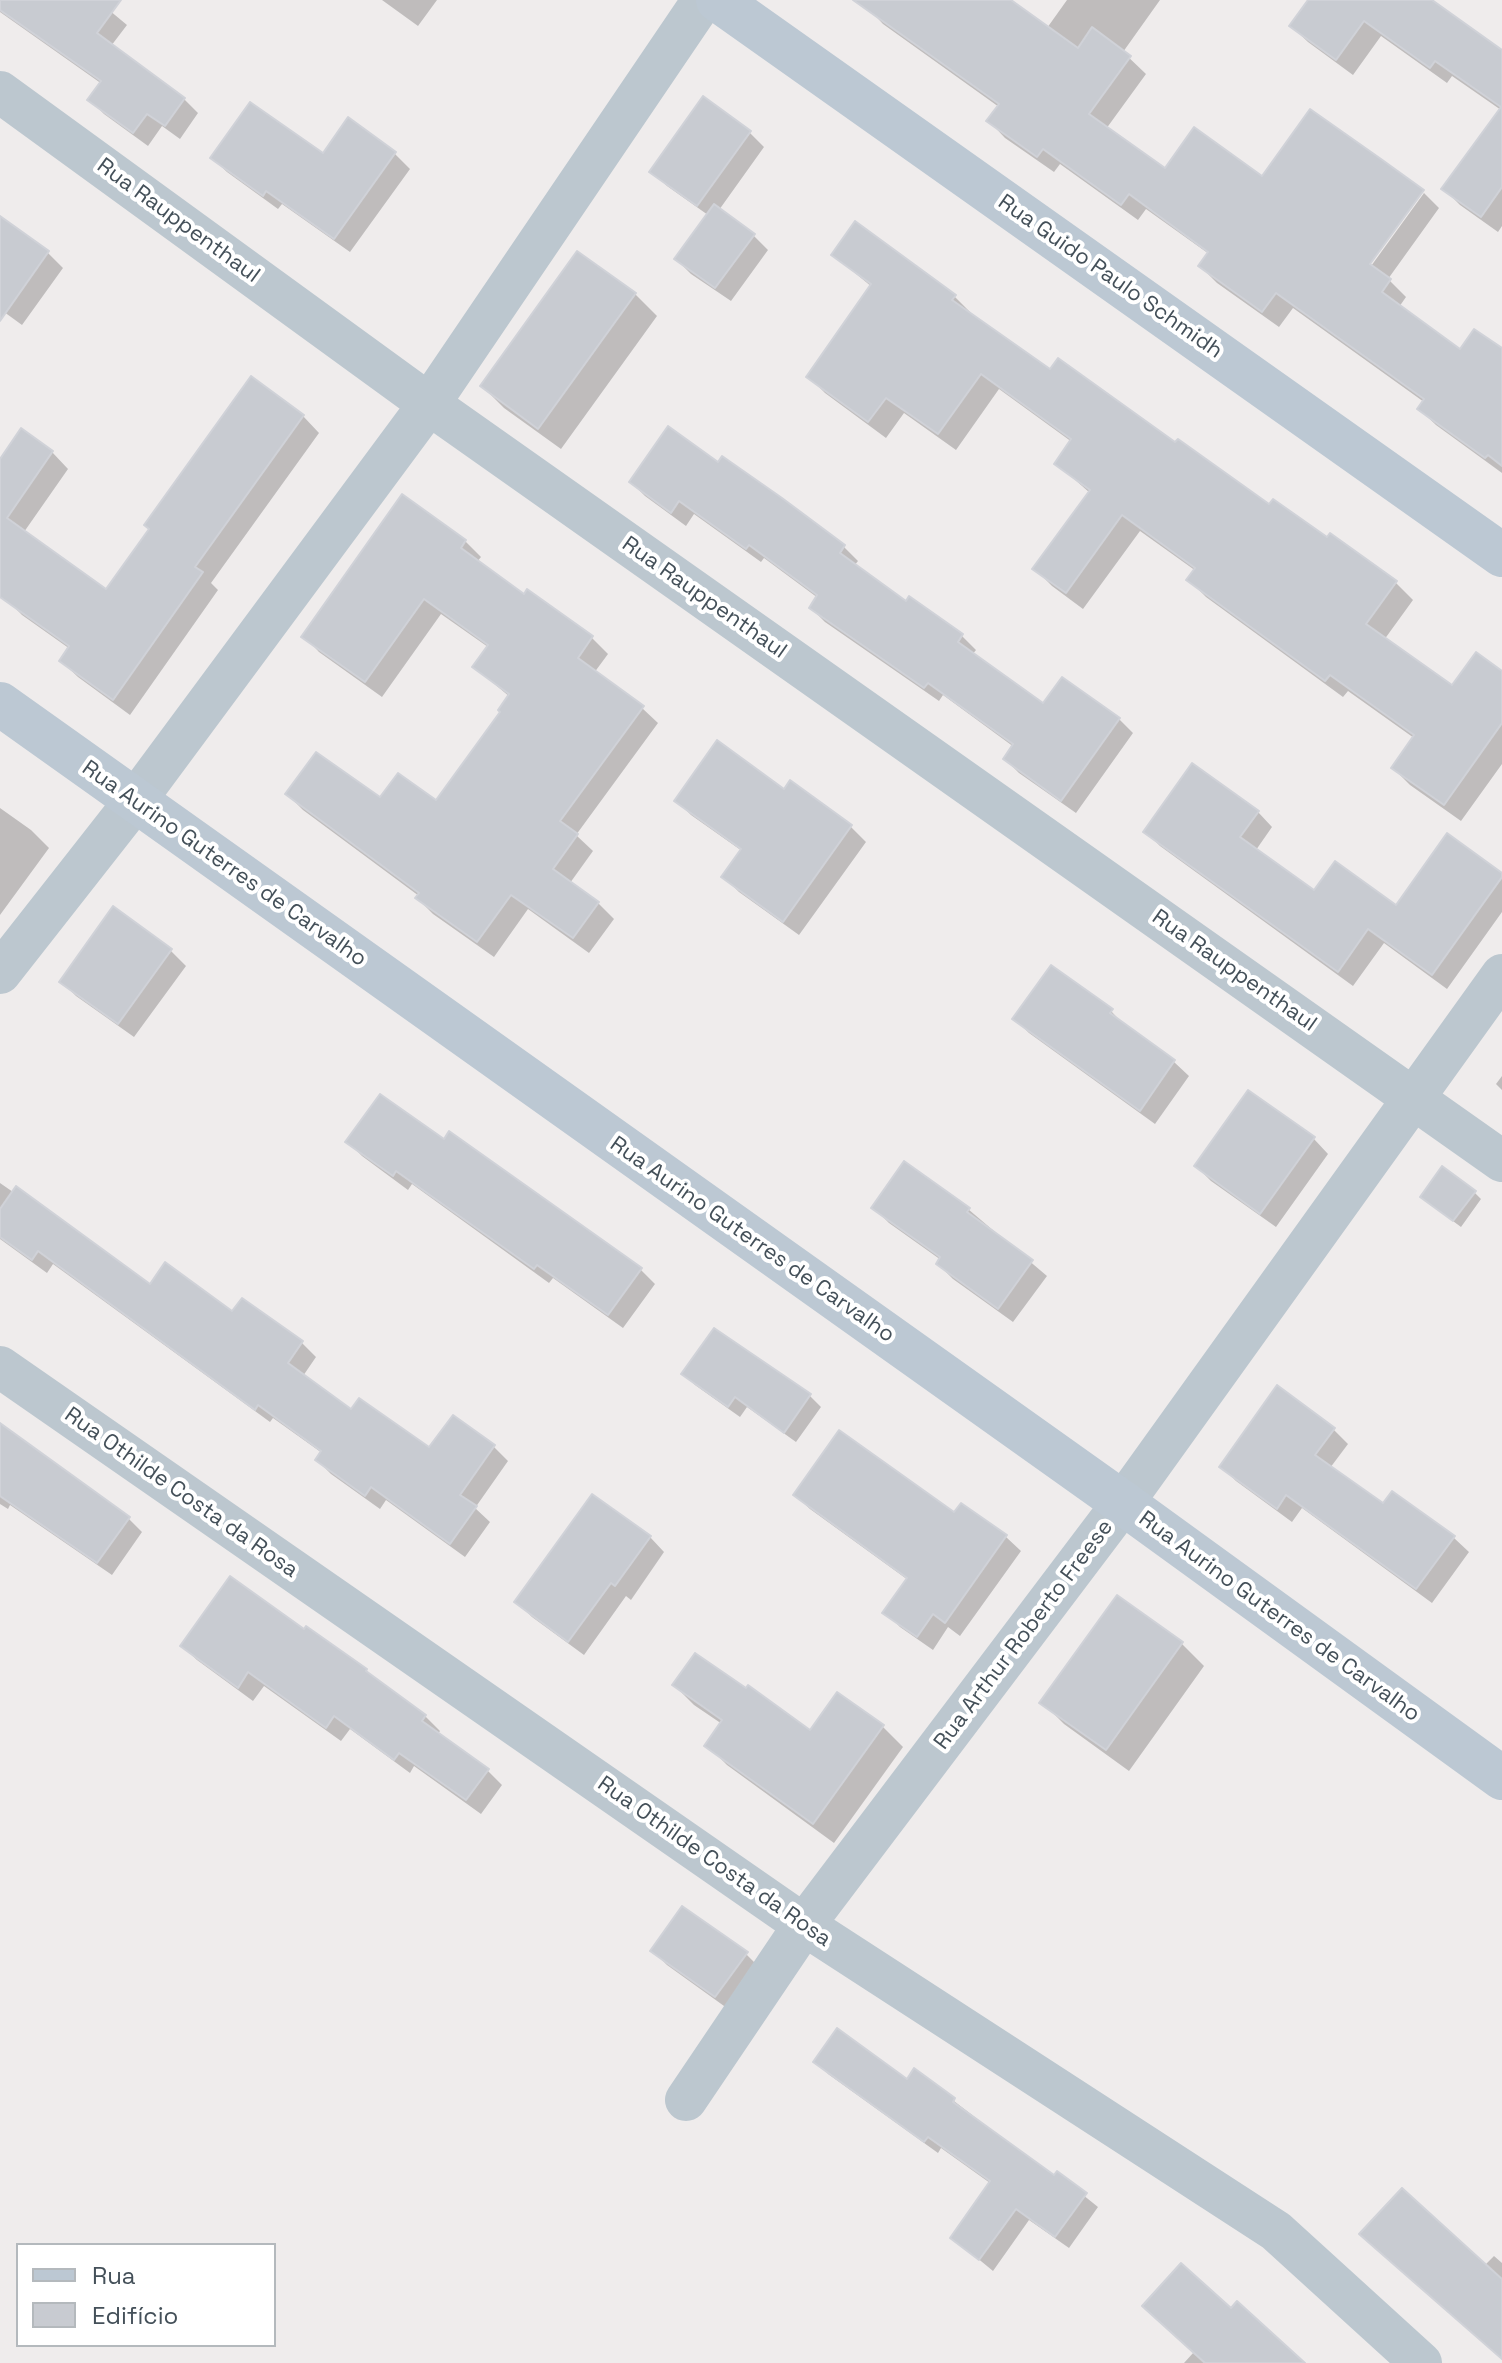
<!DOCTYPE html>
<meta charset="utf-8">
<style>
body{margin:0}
#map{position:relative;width:1502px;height:2363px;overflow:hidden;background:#efecec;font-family:"Space Grotesk",sans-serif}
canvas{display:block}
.legend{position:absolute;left:16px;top:2243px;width:260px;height:104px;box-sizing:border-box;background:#fff;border:2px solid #b4b9bd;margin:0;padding:10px 14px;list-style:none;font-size:24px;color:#445059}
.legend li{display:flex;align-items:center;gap:16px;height:40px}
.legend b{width:40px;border:2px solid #b4b9bd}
</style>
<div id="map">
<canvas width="1502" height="2363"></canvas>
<ul class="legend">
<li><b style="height:10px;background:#bcc8d3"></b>Rua</li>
<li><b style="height:22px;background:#c8cbd1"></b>Edifício</li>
</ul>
</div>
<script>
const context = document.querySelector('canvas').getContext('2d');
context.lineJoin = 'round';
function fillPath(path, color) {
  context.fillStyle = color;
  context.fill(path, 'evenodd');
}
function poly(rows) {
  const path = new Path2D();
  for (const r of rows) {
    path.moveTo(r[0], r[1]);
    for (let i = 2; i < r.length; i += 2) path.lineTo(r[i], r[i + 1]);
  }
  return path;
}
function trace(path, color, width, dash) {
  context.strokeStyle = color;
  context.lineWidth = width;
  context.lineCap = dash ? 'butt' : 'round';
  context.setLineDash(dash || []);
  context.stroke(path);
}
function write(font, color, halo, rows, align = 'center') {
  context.font = font + ' "Space Grotesk",sans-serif';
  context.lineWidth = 8;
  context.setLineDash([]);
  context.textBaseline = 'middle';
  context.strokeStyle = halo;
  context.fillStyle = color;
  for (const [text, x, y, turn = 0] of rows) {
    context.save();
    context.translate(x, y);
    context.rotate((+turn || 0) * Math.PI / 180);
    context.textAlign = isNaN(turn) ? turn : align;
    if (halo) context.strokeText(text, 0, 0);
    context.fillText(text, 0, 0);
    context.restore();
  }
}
const shadow = poly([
 [0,0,97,0,127,25,111,46,184,99,198,113,180,139,162,126,148,146,104,114,90,100,102,84,0,12],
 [382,0,437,0,418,26],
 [872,0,1007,0,1047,28,1067,0,1160,0,1123,52,1146,74,1106,129,1165,170,1366,273,1424,193,1439,208,1388,279,1406,297,1399,307,1460,352,1502,351,1502,473,1436,425,1419,409,1424,402,1293,308,1279,327,1217,283,1200,266,1209,254,1146,209,1138,220,1060,164,1054,172,1005,138,989,121,999,107,883,24,867,7],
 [1310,0,1429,0,1502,53,1502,226,1498,232,1460,205,1444,189,1501,110,1452,76,1447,83,1381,36,1353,75,1308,42,1291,26],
 [349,120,395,154,410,169,350,252,282,204,278,209,227,172,212,158,323,156],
 [749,132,764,147,719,210,753,235,768,250,731,301,691,274,676,259,708,215,667,186,652,172],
 [0,219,48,253,63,268,22,325,0,309],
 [833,255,954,296,971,313,970,315,1050,372,1176,445,1270,507,1328,539,1330,536,1396,583,1413,600,1384,640,1453,688,1502,674,1502,764,1461,821,1410,785,1393,768,1414,738,1348,691,1343,697,1206,597,1189,580,1196,571,1140,531,1083,609,1052,586,1035,569,1090,493,1057,464,1072,442,999,389,956,450,904,413,886,438,825,393,808,376,872,287],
 [635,294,657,316,561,449,504,408,482,386],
 [303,416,319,433,211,583,218,590,130,715,78,677,61,661,70,649,22,615,5,598,0,566,0,462,22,431,52,452,68,469,24,532,106,592],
 [718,465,844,547,858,561,854,566,906,604,910,599,962,636,976,650,972,655,1044,706,1119,719,1133,733,1076,813,1019,773,1005,759,1014,747,943,695,939,701,825,622,811,608,818,598,764,558,761,562,694,514,686,526,645,496,631,482],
 [403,497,465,541,481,557,477,562,524,596,528,592,592,638,608,654,594,673,642,708,658,723,576,835,593,851,570,883,598,903,614,919,589,953,528,909,494,957,433,914,417,898,419,896,303,810,287,794,436,803,502,712,510,697,474,667,488,647,441,614,382,697,319,652,304,636],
 [791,783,851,827,866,842,799,935,739,892,724,877,742,851,691,815,676,800,785,792],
 [0,808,31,830,49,848,0,915],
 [1258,812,1272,827,1256,850,1314,893,1397,907,1502,875,1502,912,1447,989,1384,943,1353,986,1160,846,1145,831],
 [113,909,171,951,186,966,134,1037,76,996,62,982],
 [1111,1011,1126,1027,1174,1062,1189,1076,1155,1124,1029,1033,1014,1018],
 [1502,1076,1502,1090,1496,1084],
 [1314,1139,1328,1154,1276,1227,1211,1181,1196,1166],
 [444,1141,641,1270,655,1284,623,1328,553,1278,549,1283,412,1184,408,1190,362,1156,348,1142],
 [0,1183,150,1287,233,1314,242,1300,302,1343,316,1357,303,1376,351,1412,430,1450,453,1417,494,1447,508,1461,475,1508,490,1522,465,1557,386,1500,380,1509,331,1474,317,1460,322,1453,273,1418,270,1422,53,1264,47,1273,0,1239],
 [1474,1192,1481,1199,1461,1227,1430,1204],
 [874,1208,968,1209,1047,1276,1013,1322,953,1279,938,1264,941,1260,889,1223],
 [715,1331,810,1396,821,1407,796,1442,747,1407,740,1417,695,1385,684,1374],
 [0,1426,129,1519,142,1532,112,1575,10,1505,8,1509,0,1504],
 [1333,1429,1348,1444,1330,1468,1383,1506,1392,1494,1454,1538,1469,1552,1432,1603,1302,1508,1292,1522,1236,1481,1221,1466],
 [795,1495,955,1515,1006,1537,1021,1551,960,1636,948,1627,933,1650,900,1627,885,1612,908,1580,810,1509],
 [650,1537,664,1552,631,1600,626,1596,584,1655,532,1617,517,1602],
 [1117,1598,1182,1644,1204,1666,1129,1771,1064,1724,1042,1702],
 [304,1632,366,1671,425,1716,440,1731,437,1735,487,1770,502,1785,481,1814,414,1766,410,1773,350,1729,341,1741,264,1686,253,1701,197,1660,182,1646],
 [674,1685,811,1732,883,1727,903,1747,834,1843,727,1765,707,1745,722,1724,694,1705],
 [652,1950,746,1954,761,1969,731,2011,667,1965],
 [816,2061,908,2082,915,2071,1054,2178,1057,2174,1098,2207,1069,2248,1029,2220,993,2271,953,2238,990,2183,941,2148,938,2153,828,2074],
 [1377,2249,1484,2266,1494,2256,1502,2263,1502,2359],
 [1231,2311,1301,2363,1184,2363]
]);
const building = poly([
 [0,0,121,0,97,33,185,98,165,126,147,114,133,133,87,100,101,81,0,10,0,0],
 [853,0,1011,0,1078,48,1092,27,1131,56,1089,114,1165,168,1194,127,1262,176,1310,109,1381,159,1424,190,1370,264,1391,279,1382,292,1460,349,1474,329,1502,348,1502,466,1488,455,1485,458,1417,409,1424,399,1276,293,1262,312,1198,266,1208,252,1129,194,1121,205,1043,149,1037,157,986,121,999,104,853,0],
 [1308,0,1432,0,1502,50,1502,187,1481,217,1441,189,1501,107,1435,61,1430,68,1364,21,1336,60,1289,26,1308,0],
 [703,96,751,131,697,206,649,172,703,96],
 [250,102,323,153,348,117,396,152,334,239,266,191,263,196,210,158,250,102],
 [714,204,755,234,715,288,674,259,714,204],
 [0,216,49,251,0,321,0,216],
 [855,221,956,295,952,300,1050,369,1058,358,1175,442,1178,439,1269,504,1273,499,1327,537,1330,533,1397,581,1366,624,1452,685,1476,652,1502,671,1502,723,1444,805,1391,768,1414,735,1330,675,1325,681,1186,580,1195,568,1122,515,1066,593,1032,569,1090,490,1054,464,1071,439,981,374,938,434,886,398,868,422,806,377,871,284,831,255,855,221],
 [577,251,636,293,538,429,480,386,577,251],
 [251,376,304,415,195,567,203,572,113,700,59,661,69,646,0,597,0,459,21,428,53,451,7,518,106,589,149,529,144,525,251,376],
 [668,426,718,462,722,456,782,498,845,545,840,553,906,601,909,596,963,634,958,642,1043,703,1062,677,1120,718,1061,801,1003,759,1013,744,928,683,924,688,809,608,817,595,749,545,746,549,679,501,671,513,629,482,668,426],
 [402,494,466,540,461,548,524,594,527,589,593,636,578,658,644,706,560,821,578,834,553,869,599,902,573,938,511,895,477,942,415,898,419,893,285,794,316,752,380,797,398,773,436,800,500,712,498,710,509,694,472,667,488,645,424,599,365,682,301,637,402,494],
 [717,740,784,789,790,780,852,825,783,922,721,877,741,849,674,801,717,740],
 [1192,763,1259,811,1240,837,1314,890,1335,861,1396,905,1447,833,1502,873,1502,877,1432,975,1368,929,1338,972,1143,832,1192,763],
 [113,906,172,949,118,1024,59,982,113,906],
 [1051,965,1113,1009,1110,1013,1175,1060,1140,1111,1012,1019,1051,965],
 [1248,1090,1315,1137,1260,1214,1194,1166,1248,1090],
 [380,1094,444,1139,449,1131,642,1268,608,1315,537,1265,534,1269,396,1171,393,1176,345,1142,380,1094],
 [904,1161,970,1208,967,1212,1033,1260,998,1309,936,1264,940,1257,871,1208,904,1161],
 [1442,1166,1476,1191,1453,1221,1420,1197,1442,1166],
 [16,1186,150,1284,165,1262,232,1311,242,1298,303,1341,288,1363,351,1409,359,1398,429,1447,453,1415,495,1445,460,1495,477,1506,450,1544,371,1487,365,1496,315,1460,321,1451,258,1405,255,1410,38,1251,32,1260,0,1237,0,1209,16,1186],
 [714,1328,811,1394,784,1433,735,1397,728,1407,681,1374,714,1328],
 [1277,1385,1335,1428,1315,1455,1383,1503,1392,1491,1455,1536,1416,1589,1286,1495,1277,1509,1219,1467,1277,1385],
 [0,1423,130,1517,97,1563,0,1496,0,1423],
 [839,1430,954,1512,961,1503,1007,1535,945,1623,933,1614,917,1637,882,1613,907,1578,793,1495,839,1430],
 [592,1494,651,1536,615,1586,611,1583,568,1642,514,1602,592,1494],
 [230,1576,304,1629,306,1626,367,1669,366,1671,426,1715,422,1721,489,1769,466,1800,399,1753,394,1760,334,1716,326,1728,248,1672,238,1688,180,1646,230,1576],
 [1117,1595,1183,1642,1106,1750,1039,1703,1117,1595],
 [695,1653,746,1688,748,1685,810,1730,837,1692,884,1725,813,1824,704,1746,722,1720,672,1685,695,1653],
 [682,1906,748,1952,715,1997,650,1951,682,1906],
 [837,2028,907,2079,914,2068,955,2098,953,2102,1054,2175,1057,2171,1087,2193,1055,2237,1016,2209,979,2260,950,2238,990,2181,928,2137,924,2142,813,2062,837,2028],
 [1402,2188,1502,2279,1502,2359,1359,2234,1402,2188],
 [1181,2263,1231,2308,1237,2301,1305,2363,1205,2363,1142,2306,1181,2263]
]);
const street = poly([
 [0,92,429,404,1502,1161],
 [0,973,135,801,429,404,703,0],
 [0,1367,804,1925,1276,2231,1421,2363],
 [686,2100,804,1925,1123,1503,1502,975]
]);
const secondary = poly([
 [718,0,1502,555],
 [0,704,1123,1503,1502,1778]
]);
const streetNames = [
 ["Rua Rauppenthaul",178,221,36],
 ["Rua Guido Paulo Schmidh",1110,277,35],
 ["Rua Rauppenthaul",704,598,35],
 ["Rua Aurino Guterres de Carvalho",224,864,35],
 ["Rua Rauppenthaul",1234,971,35],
 ["Rua Aurino Guterres de Carvalho",752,1240,35],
 ["Rua Othilde Costa da Rosa",181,1493,35],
 ["Rua Aurino Guterres de Carvalho",1279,1617,36],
 ["Rua Arthur Roberto Freese",1024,1635,-53],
 ["Rua Othilde Costa da Rosa",714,1862,35]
];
fillPath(shadow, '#0003');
fillPath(building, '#c8cbd1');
trace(building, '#d0d2d8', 2);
trace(street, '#bcc7cf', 42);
trace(secondary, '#bcc8d3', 44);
write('22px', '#445059', '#fff', streetNames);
</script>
